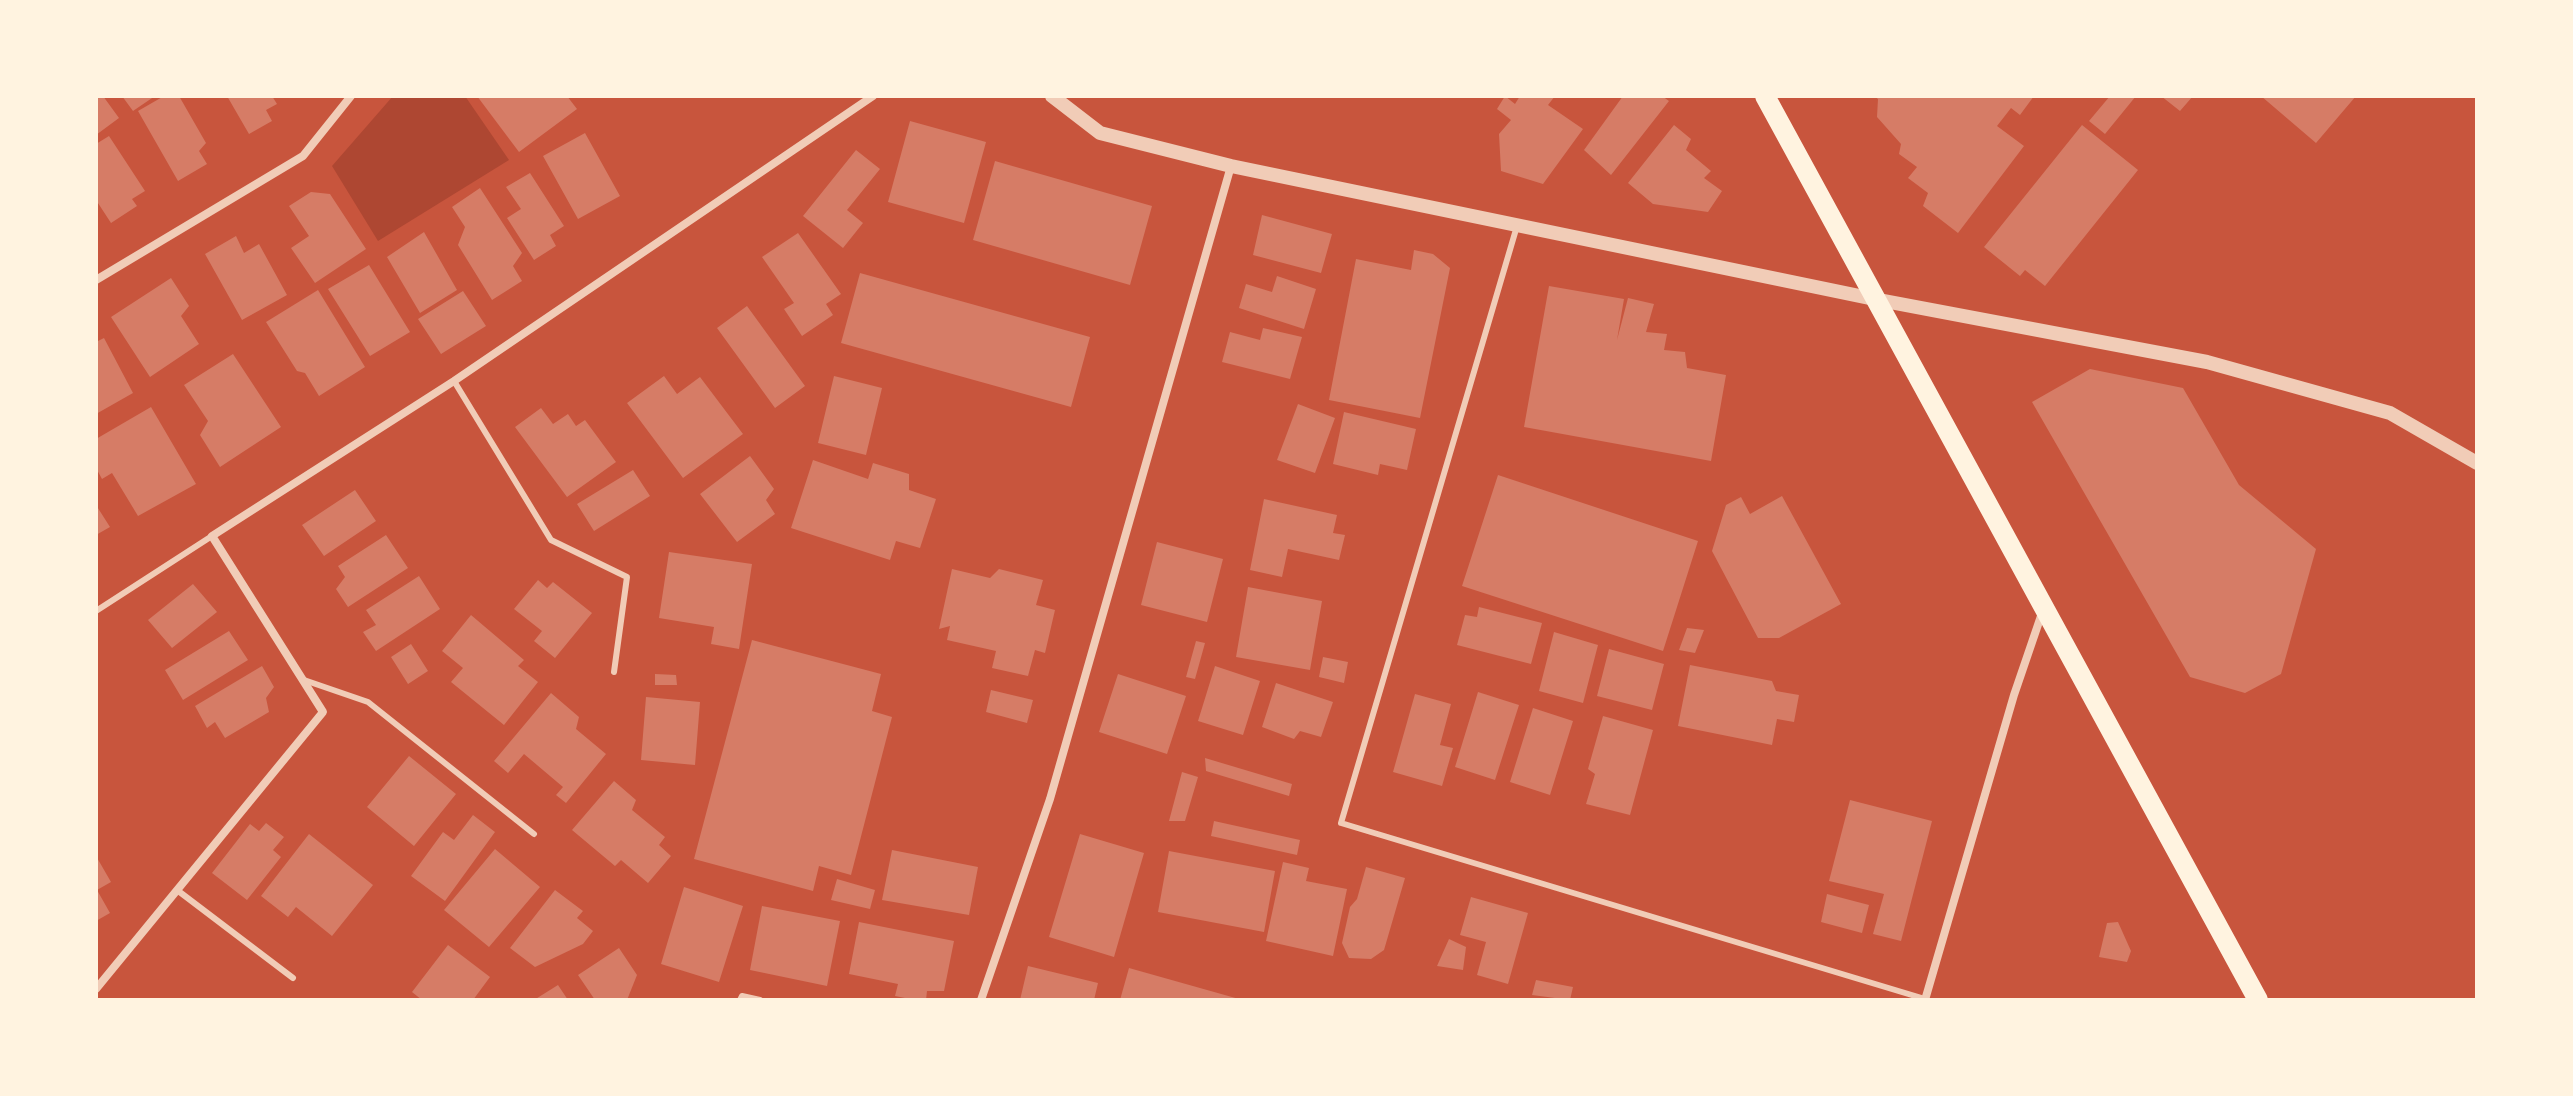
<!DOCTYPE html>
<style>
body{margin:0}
#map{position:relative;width:2573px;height:1096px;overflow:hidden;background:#c8553d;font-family:"Archivo Narrow",sans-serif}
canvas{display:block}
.frame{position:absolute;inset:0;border:98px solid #fff3e0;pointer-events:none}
</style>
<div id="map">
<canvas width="2573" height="1096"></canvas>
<div class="frame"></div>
</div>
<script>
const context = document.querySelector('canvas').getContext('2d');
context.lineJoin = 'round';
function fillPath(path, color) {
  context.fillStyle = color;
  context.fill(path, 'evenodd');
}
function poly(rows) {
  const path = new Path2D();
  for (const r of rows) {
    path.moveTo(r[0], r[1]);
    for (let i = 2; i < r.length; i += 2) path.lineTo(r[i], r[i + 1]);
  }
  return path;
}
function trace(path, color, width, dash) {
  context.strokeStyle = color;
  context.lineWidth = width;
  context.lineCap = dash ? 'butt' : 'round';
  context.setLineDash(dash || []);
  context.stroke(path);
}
const green = poly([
 [393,96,465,96,509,160,378,241,332,166]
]);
const building = poly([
 [96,96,103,96,119,118,96,135],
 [122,96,155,96,133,111],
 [164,96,179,96,206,143,199,151,207,164,178,181,138,111],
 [227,96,272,96,277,104,266,110,272,121,249,134],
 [477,96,567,96,577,109,519,152],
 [1505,96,1515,104,1520,96,1555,96,1548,105,1583,129,1543,184,1501,171,1499,134,1511,120,1497,109],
 [1623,96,1662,96,1669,101,1611,175,1584,150],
 [1874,96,2034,96,2020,115,2011,108,1997,126,2024,146,1958,233,1923,206,1928,193,1908,178,1917,167,1899,154,1901,144,1877,117,1878,99],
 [2110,96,2136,96,2105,134,2089,121],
 [2161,96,2193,96,2180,111],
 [2261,96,2356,96,2316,143],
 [910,121,986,142,964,223,888,202],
 [1674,125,1691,139,1686,150,1711,171,1704,178,1722,191,1708,212,1653,204,1628,183],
 [2082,125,2138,170,2045,286,2025,270,2020,276,1984,247],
 [585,133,620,196,578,219,543,156],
 [109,136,145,191,132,199,137,206,111,223,96,200,96,144],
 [856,150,880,169,847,210,863,223,843,248,803,216],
 [995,161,1152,206,1130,285,973,240],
 [530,173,564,226,550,235,556,246,534,260,507,218,521,209,506,187],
 [480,188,522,253,513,266,522,281,492,300,458,245,465,227,452,207],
 [311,192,330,194,366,249,315,283,291,248,309,236,289,206],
 [1262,215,1332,234,1321,273,1253,255],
 [424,232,457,290,420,313,387,257],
 [798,233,841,294,826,304,833,315,802,336,784,309,794,303,762,257],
 [236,236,244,253,259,244,287,295,242,320,205,254],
 [1414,250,1433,254,1450,268,1420,418,1329,400,1356,259,1411,270],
 [369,265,410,332,370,356,328,289],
 [860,273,1090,337,1071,407,841,343],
 [1277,276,1316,289,1304,329,1239,308,1246,284,1272,292],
 [171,278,189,306,181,316,199,344,150,377,111,317],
 [1549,286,1624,299,1617,340,1628,298,1654,304,1646,332,1667,334,1664,350,1685,352,1687,368,1726,375,1711,461,1524,427],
 [318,290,365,367,319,396,305,373,297,371,266,322],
 [463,291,486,326,441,354,418,319],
 [747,306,805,386,775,408,717,328],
 [1263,328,1302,337,1290,379,1222,362,1230,332,1260,340],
 [104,338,133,393,96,414,96,342],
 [233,354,281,427,220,467,200,435,208,421,184,385],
 [2090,369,2183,388,2239,485,2316,549,2281,674,2245,693,2190,677,2032,402],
 [664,376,677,394,700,377,743,434,683,478,627,403],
 [834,376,882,388,866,455,818,443],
 [1298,404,1335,418,1315,473,1277,460],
 [151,407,196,484,138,516,112,473,102,479,96,468,96,439],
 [541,408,553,424,568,414,576,426,585,420,616,462,567,497,515,427],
 [1344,412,1416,429,1407,470,1380,464,1378,475,1333,464],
 [750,456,774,489,766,500,775,514,737,542,700,494],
 [813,460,868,479,873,463,909,474,909,490,936,499,920,548,896,541,890,560,791,528],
 [633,470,650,496,594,531,577,504],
 [1498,475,1698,541,1663,651,1462,586],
 [355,490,376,521,324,556,302,525],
 [1782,496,1841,604,1779,638,1758,638,1712,551,1726,505,1741,497,1750,514],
 [1264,499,1337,515,1333,533,1345,535,1339,560,1288,549,1282,577,1250,570],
 [96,505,110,527,96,535],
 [386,535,408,568,348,607,336,589,345,577,338,566],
 [1157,542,1223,559,1207,622,1141,605],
 [669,552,752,564,739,649,711,644,714,627,659,618],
 [952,569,990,578,999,569,1043,580,1036,605,1055,610,1045,653,1035,650,1028,676,992,668,996,651,947,640,950,626,939,629],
 [419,576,440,609,376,651,363,632,376,625,366,610],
 [538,580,547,588,553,582,592,613,555,658,534,641,542,631,514,609],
 [193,584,217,612,172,648,148,620],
 [1248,587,1322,601,1310,670,1236,657],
 [1479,607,1542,623,1531,664,1457,645,1465,615,1477,617],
 [471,615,524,660,518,666,538,682,504,725,451,682,463,668,442,651],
 [1687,628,1704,630,1695,653,1679,650],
 [229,631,248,660,183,700,165,670],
 [1554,632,1598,645,1583,703,1539,691],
 [752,640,881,674,872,711,892,717,851,875,819,866,813,891,694,859],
 [1196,641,1205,643,1195,679,1186,677],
 [411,644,428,671,408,684,391,657],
 [1609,649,1664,664,1652,710,1597,696],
 [1323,657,1348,662,1344,683,1319,677],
 [1690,665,1772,681,1776,691,1799,695,1794,722,1777,719,1772,745,1678,726],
 [262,666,274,687,266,698,269,712,225,738,215,722,207,728,195,706],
 [1215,666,1260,681,1243,735,1198,721],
 [655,674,676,675,677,685,655,685],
 [1118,674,1186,696,1167,754,1099,732],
 [1276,683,1333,702,1321,737,1300,731,1294,739,1262,727],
 [991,690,1033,700,1027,723,986,712],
 [1478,692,1519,705,1495,780,1455,767],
 [551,693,579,717,576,729,606,754,566,803,556,795,563,787,524,754,508,773,494,761],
 [1415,694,1451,704,1440,745,1453,748,1442,786,1393,772],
 [646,697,700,702,695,765,641,760],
 [1533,708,1573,721,1550,795,1510,782],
 [1603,716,1653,730,1630,815,1586,804,1595,774,1588,769],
 [409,756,456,794,414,846,367,807],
 [1205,758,1292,784,1289,796,1206,771],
 [1182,772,1198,777,1185,821,1169,821],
 [614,781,636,800,632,810,665,837,659,845,671,856,648,883,621,860,615,866,572,830],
 [1850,800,1932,821,1901,941,1873,934,1884,894,1829,881],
 [473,815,495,832,445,901,411,876,443,832,454,840],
 [1214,821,1300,840,1297,855,1211,836],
 [266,823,284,837,273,850,281,857,247,900,212,873,250,824,259,831],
 [309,834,373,885,332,936,296,907,288,917,261,896],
 [1080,834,1144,853,1114,957,1049,937],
 [495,849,540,887,489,947,444,910],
 [892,850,978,867,969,915,882,900],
 [1169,851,1275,871,1264,932,1158,912],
 [96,856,111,882,97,890,110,913,96,921],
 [1283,862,1309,868,1306,881,1347,889,1333,956,1266,941],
 [1366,867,1405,878,1384,950,1371,959,1349,958,1342,943,1350,907,1357,899],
 [837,879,875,890,870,909,831,900],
 [684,887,743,906,719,982,661,964],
 [555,890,583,911,577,918,593,931,583,944,535,967,510,948],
 [1827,894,1869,905,1862,933,1821,922],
 [1471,897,1528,913,1508,984,1477,975,1486,942,1460,935],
 [762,906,840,921,827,986,750,970],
 [859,922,954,941,944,991,927,991,926,1000,915,1000,895,996,898,984,849,974],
 [2118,922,2131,951,2127,962,2099,957,2107,923],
 [1449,939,1466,947,1463,970,1437,966],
 [448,945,490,977,473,1000,422,1000,412,992],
 [619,948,637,975,627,1000,595,1000,578,975],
 [1028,966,1098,983,1094,1000,1020,1000],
 [1129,968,1239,999,1239,1000,1120,1000],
 [1536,980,1573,987,1570,1000,1532,995],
 [558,985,568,1000,534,1000]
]);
const service = poly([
 [1517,226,1341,823,1925,999],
 [454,381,551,540,627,577,614,672],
 [96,611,212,536],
 [304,680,368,702,534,834],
 [177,890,293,978],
 [740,1000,742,996,760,1000]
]);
const minor = poly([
 [96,280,303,156,351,96],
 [96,989,323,712,212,536,454,381,873,96],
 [981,1000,1050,799,1231,166],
 [1925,1000,2014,695,2042,613]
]);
const tertiary = poly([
 [1052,96,1100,133,1231,166,1879,300,2207,362,2390,413,2477,463]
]);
const primary = poly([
 [1765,96,2258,1000]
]);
fillPath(green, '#ae4732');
fillPath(building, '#d67c66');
trace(service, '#f1ccb7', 6);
trace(minor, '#f1ccb7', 8);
trace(tertiary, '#f1ccb7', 14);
trace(primary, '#fff3e0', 20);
</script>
